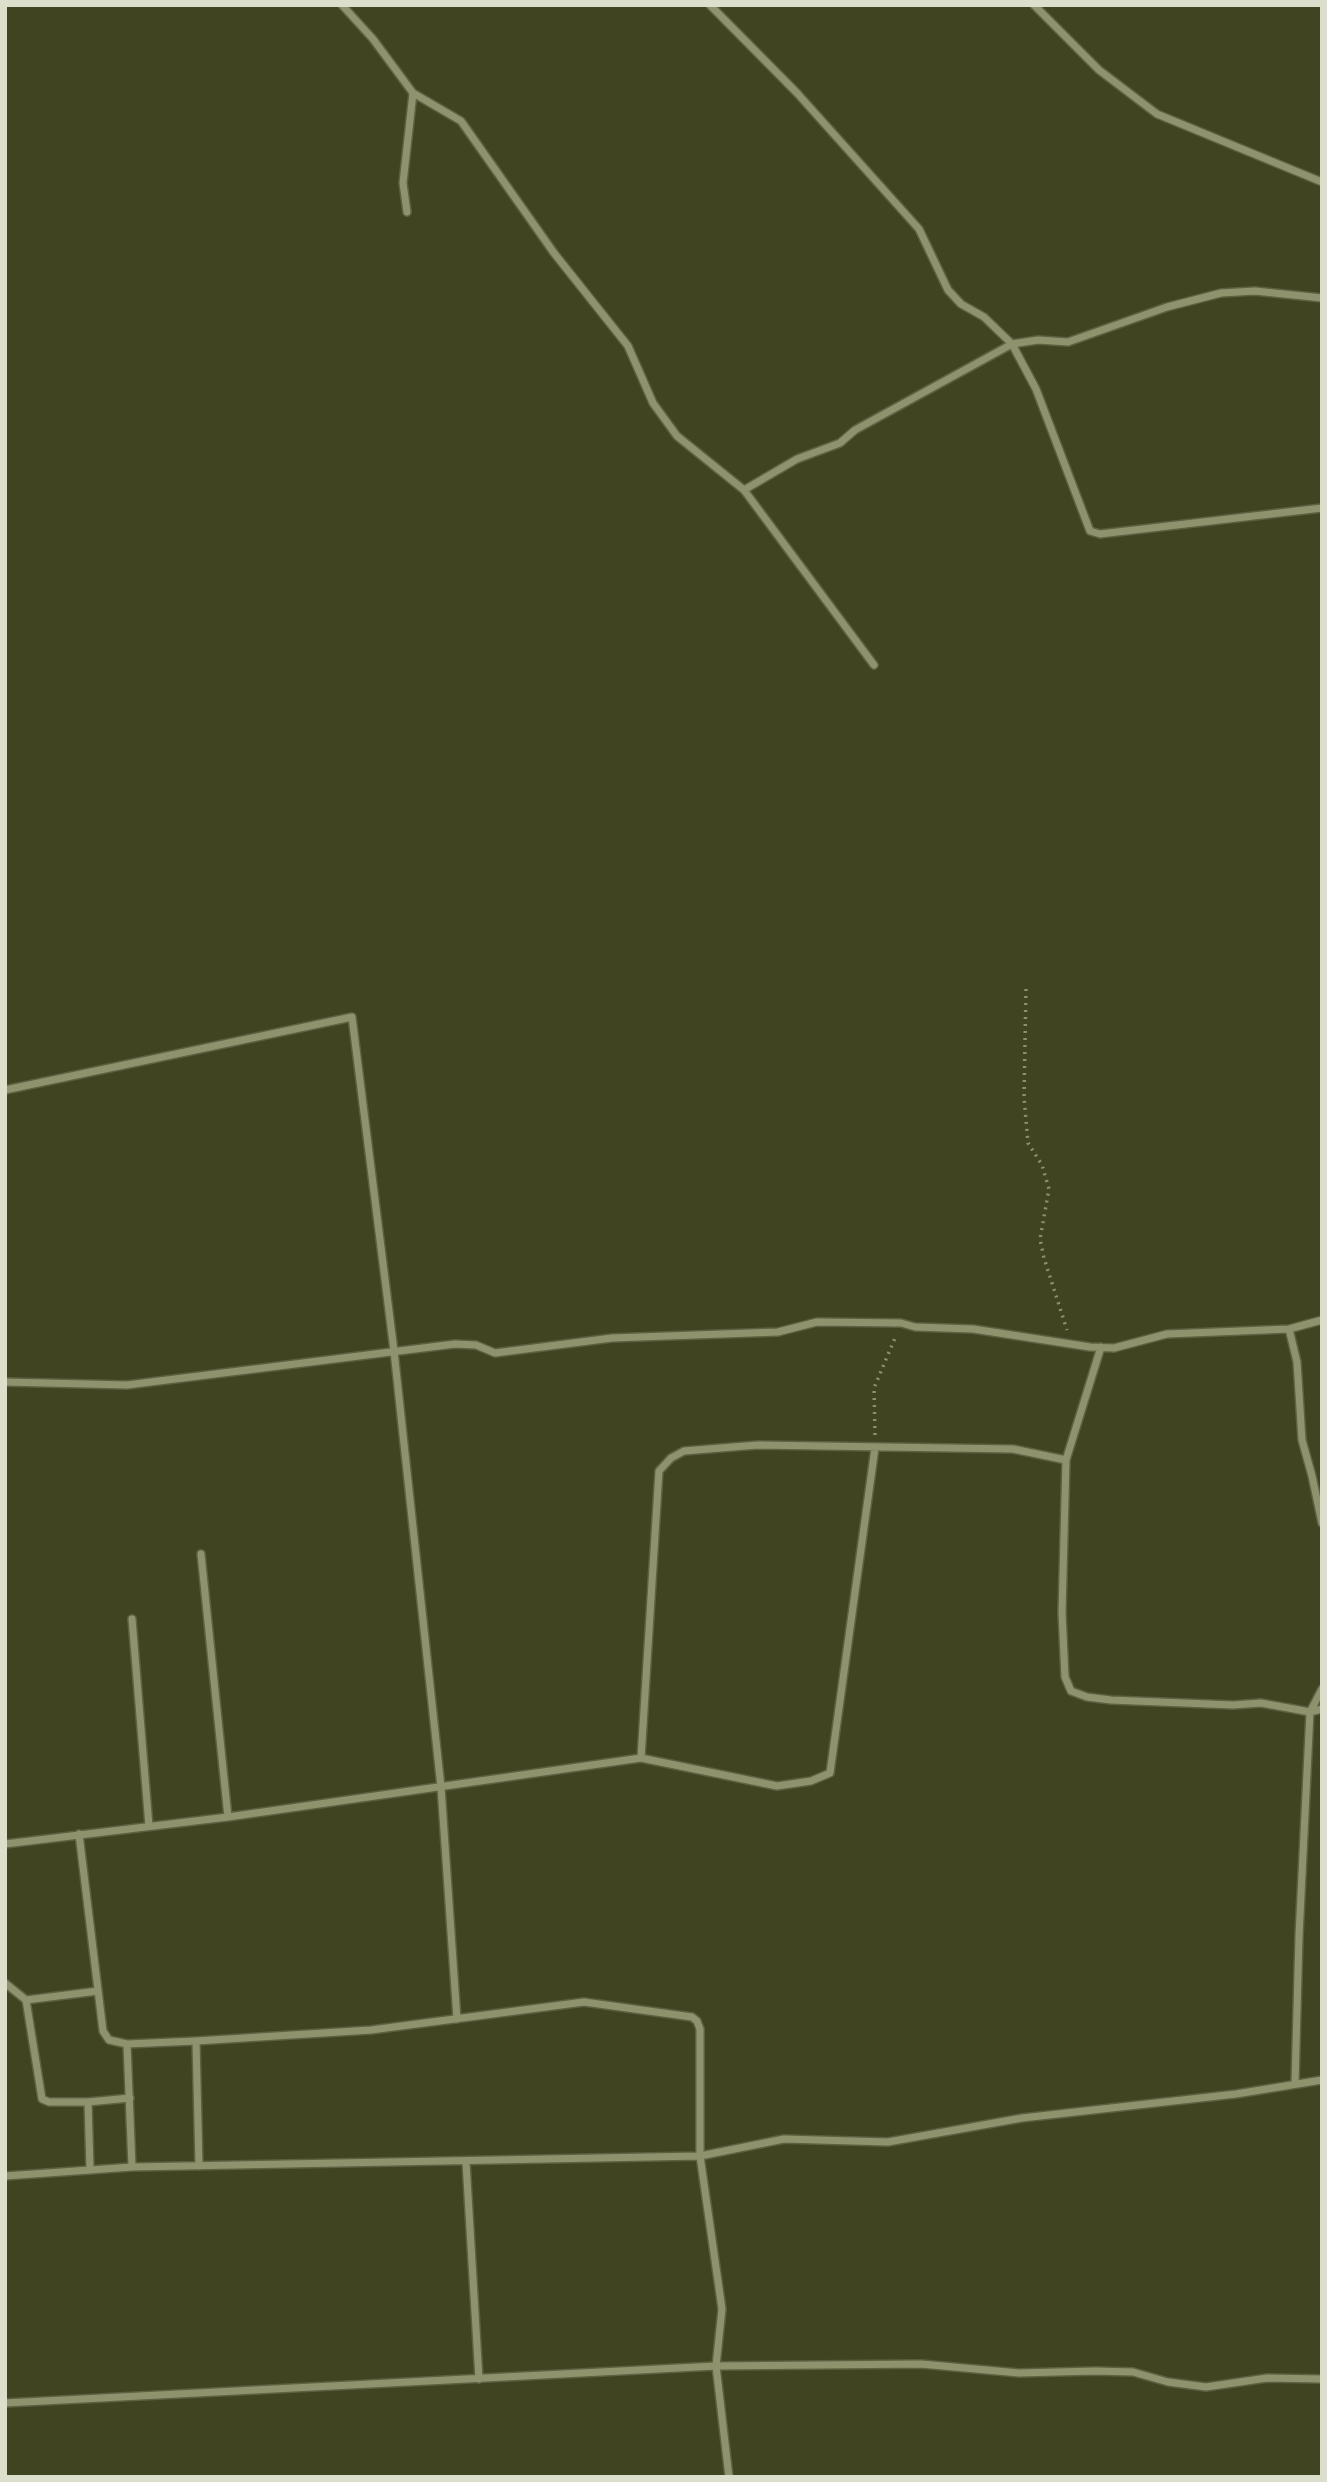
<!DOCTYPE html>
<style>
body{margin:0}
#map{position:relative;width:1327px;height:2482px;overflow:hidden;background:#414421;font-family:Rubik,sans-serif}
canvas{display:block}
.frame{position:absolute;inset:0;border:7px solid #dcdfcb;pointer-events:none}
</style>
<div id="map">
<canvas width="1327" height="2482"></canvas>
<div class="frame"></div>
</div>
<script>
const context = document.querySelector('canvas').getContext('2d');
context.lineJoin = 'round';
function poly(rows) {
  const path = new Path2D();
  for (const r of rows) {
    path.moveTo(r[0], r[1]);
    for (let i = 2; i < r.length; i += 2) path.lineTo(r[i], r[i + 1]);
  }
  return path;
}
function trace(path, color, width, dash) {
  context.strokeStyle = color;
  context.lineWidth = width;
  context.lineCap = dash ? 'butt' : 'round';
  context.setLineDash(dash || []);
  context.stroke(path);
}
const path = poly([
 [1026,989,1024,1097,1028,1143,1042,1165,1049,1189,1040,1239,1044,1258,1067,1330],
 [875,1435,874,1388,895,1338]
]);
const minor = poly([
 [342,5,373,39,413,93,403,183,407,212],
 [710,5,797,93,919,229,948,290,961,304,984,317,1012,344,1038,340,1068,342,1167,307,1221,293,1255,291,1322,298],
 [1034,5,1099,70,1157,114,1322,182],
 [413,93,461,121,554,253,628,346,653,403,677,436,744,490,874,665],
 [744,490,797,459,840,443,855,430,1012,344,1036,389,1090,531,1100,534,1322,508],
 [5,1090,352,1017,394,1351,441,1787,457,2019],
 [1289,1329,1297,1362,1302,1440,1312,1476,1322,1523],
 [5,1382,127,1385,455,1344,476,1345,495,1353,612,1338,778,1332,817,1322,901,1323,915,1327,973,1329,1090,1347,1114,1348,1167,1334,1289,1329,1322,1320],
 [1066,1460,1101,1347],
 [201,1554,228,1817],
 [132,1619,149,1826],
 [641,1758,659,1471,671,1458,684,1451,733,1447,758,1445,1013,1449,1066,1460,1062,1613,1065,1677,1071,1691,1087,1697,1111,1700,1233,1705,1261,1703,1310,1712,1322,1709],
 [79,1834,103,2031,109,2040,127,2044,196,2041,371,2030,584,2002,692,2017,697,2021,700,2029,700,2156,722,2309,716,2366,729,2477],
 [5,1844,228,1817,641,1758,777,1786,811,1781,830,1773,875,1448],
 [5,1983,26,2000,42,2099,49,2102,88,2102,130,2098],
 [26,2000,98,1991],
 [196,2041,199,2166],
 [127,2044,132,2167],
 [1295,2084,1299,1936,1310,1712,1322,1689],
 [88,2102,90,2169],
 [466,2162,479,2379],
 [5,2176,132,2167,700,2156,784,2139,888,2142,1022,2118,1236,2094,1322,2080],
 [5,2403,716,2366,921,2364,1019,2373,1095,2371,1133,2372,1168,2382,1206,2387,1267,2378,1322,2379]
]);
trace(minor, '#5e6041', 10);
trace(path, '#8c8f73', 3.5, [2, 5]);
trace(minor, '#8e936d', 7);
</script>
